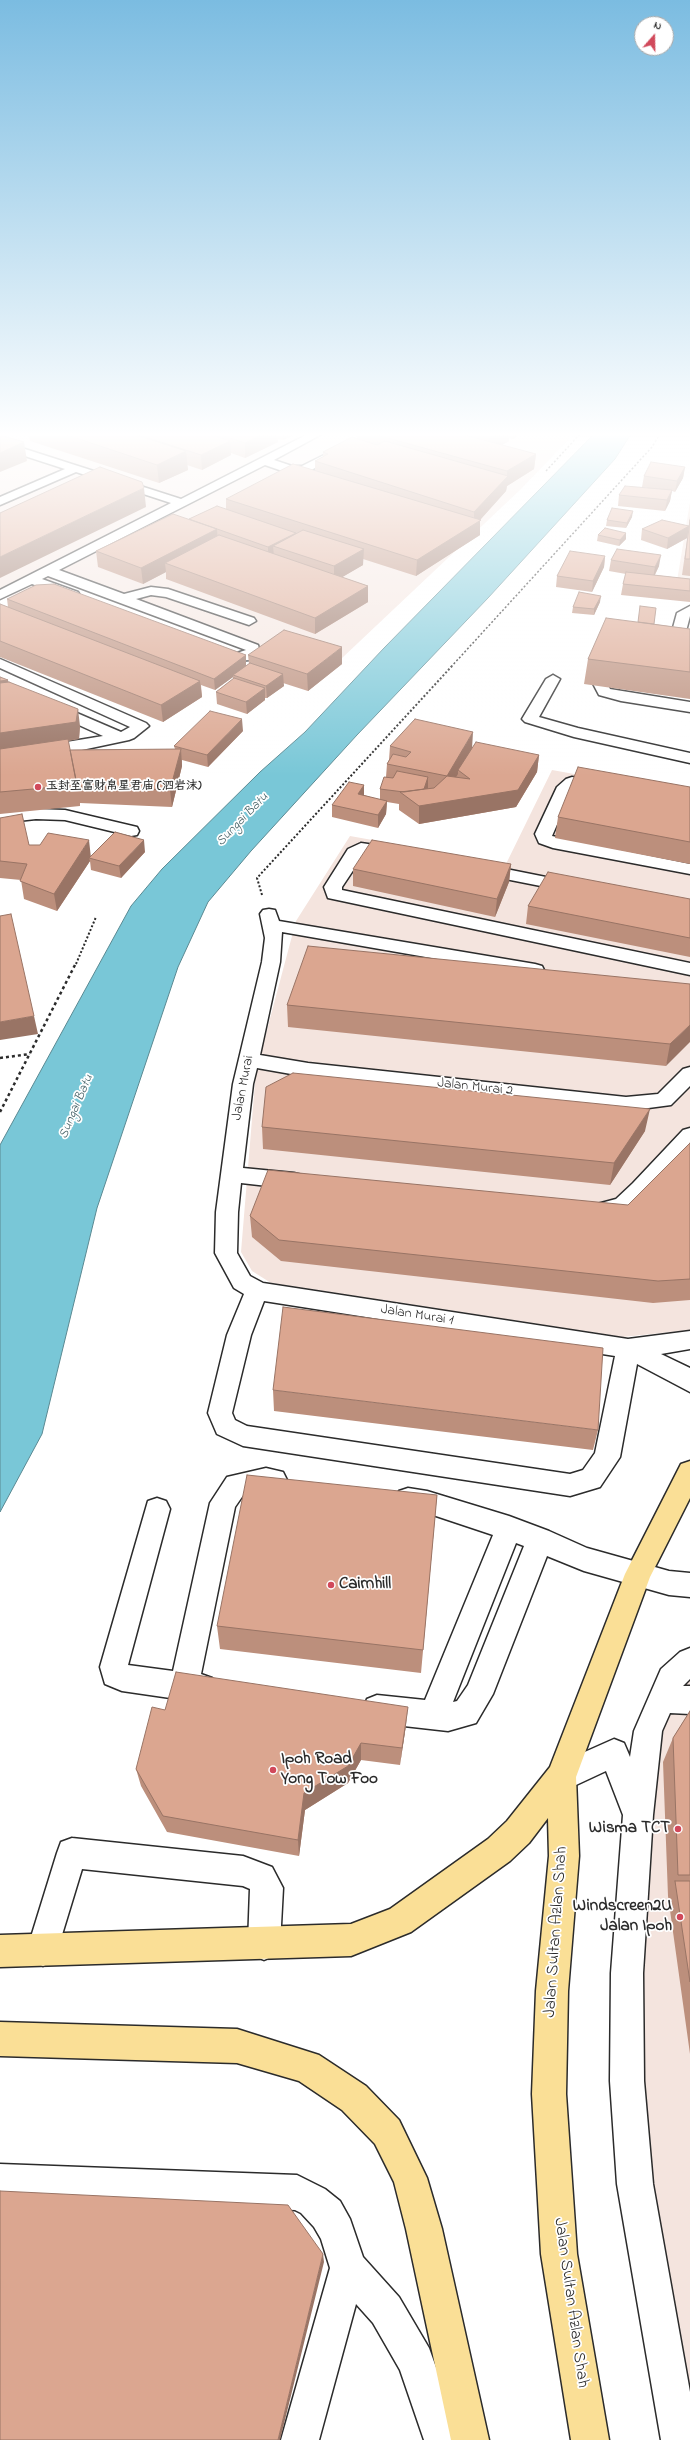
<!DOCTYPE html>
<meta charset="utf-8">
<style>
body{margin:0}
#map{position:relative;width:690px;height:2440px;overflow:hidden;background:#fff;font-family:"Indie Flower",sans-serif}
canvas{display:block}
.north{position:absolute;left:634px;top:16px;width:40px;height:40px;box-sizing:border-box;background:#fff;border:1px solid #aaa;border-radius:50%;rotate:20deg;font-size:11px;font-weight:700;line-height:16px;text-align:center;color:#2b2b2b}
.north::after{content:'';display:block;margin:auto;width:14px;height:18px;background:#d1495b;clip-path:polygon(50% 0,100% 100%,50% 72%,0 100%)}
</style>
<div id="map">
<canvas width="690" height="2440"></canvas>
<div class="north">N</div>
</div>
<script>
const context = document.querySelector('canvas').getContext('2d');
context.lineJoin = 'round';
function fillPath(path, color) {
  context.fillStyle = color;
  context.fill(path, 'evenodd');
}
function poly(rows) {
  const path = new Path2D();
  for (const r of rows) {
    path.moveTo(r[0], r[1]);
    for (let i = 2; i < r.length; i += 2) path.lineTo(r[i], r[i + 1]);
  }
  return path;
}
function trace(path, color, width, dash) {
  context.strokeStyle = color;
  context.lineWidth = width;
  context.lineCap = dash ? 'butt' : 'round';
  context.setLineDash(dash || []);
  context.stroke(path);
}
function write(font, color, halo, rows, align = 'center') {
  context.font = font + ' "Indie Flower","LXGW WenKai TC",sans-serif';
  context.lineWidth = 3.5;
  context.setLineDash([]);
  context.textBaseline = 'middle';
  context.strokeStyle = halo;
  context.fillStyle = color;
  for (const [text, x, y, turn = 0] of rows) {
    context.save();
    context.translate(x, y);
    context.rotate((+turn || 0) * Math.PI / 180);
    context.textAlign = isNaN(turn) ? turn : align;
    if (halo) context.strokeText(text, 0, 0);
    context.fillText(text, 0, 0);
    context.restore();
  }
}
const built = poly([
 [0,434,574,434,520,490,323,676,59,578,0,600],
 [690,502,690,582,677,581],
 [552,770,690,795,690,1330,623,1337,271,1283,252,1271,241,1252,256,1071,296,921,350,836,506,864],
 [690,1673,690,2413,644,2157,637,1967,660,1731,680,1683]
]);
const water = poly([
 [594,434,631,434,615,459,488,598,357,735,251,851,208,902,178,967,97,1208,42,1434,0,1512,0,1145,131,906,162,869,260,772,305,732,384,648,594,434]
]);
const pathFar2 = poly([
 [546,471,580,434],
 [451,667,652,447,660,434]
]);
const pathFar1 = poly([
 [262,895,257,878,452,666],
 [76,964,96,917]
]);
const path = poly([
 [0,1058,30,1054],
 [0,1112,76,963]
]);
const minor = poly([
 [308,434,322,434,274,460,292,466,302,466,338,448,342,447,348,450,304,474,291,474,265,465,59,570,124,594,151,587,168,589,254,618,256,621,249,625,166,597,151,595,136,599,258,645,260,652,250,660,236,661,212,654,210,651,217,647,237,653,246,650,48,576,42,579,78,592,80,595,73,599,32,584,0,599,0,590,171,503,76,472,0,505,0,497,65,469,0,448,0,441,181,499,308,434],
 [690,606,690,616,685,635,690,637,690,645,676,642,671,635,677,613,690,606],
 [603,656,610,660,603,676,610,689,690,702,690,712,621,701,599,695,589,676,598,657,603,656],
 [0,659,146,723,149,726,134,738,129,740,63,754,0,763,0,753,103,736,0,689,0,680,121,732,130,727,0,668,0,659],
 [553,675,560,679,539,717,578,728,690,753,690,763,574,737,525,722,522,719,546,679,553,675],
 [572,777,602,781,608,783,610,786,608,789,602,791,575,787,572,790,552,836,690,864,690,874,553,848,539,843,535,834,557,787,566,779,572,777],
 [36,809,65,810,137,827,139,831,137,835,131,836,65,820,36,819,0,823,0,813,36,809],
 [361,843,396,848,402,849,405,853,402,857,396,858,364,854,342,887,342,890,690,963,690,975,328,898,324,887,348,849,361,843],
 [481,864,571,882,577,883,580,887,577,891,571,892,475,873,472,869,475,865,481,864],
 [269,909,275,910,279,921,535,964,542,966,544,970,542,974,535,976,282,932,280,962,260,1055,308,1063,626,1097,658,1094,683,1069,690,1067,690,1086,671,1105,626,1111,308,1077,257,1068,253,1084,243,1168,294,1173,302,1175,305,1181,302,1187,294,1189,241,1183,238,1212,237,1253,250,1276,263,1283,628,1339,690,1331,690,1349,661,1354,690,1368,690,1392,637,1364,620,1457,600,1487,570,1496,243,1446,217,1434,208,1413,227,1335,244,1294,234,1288,215,1253,216,1212,233,1084,262,962,265,938,260,914,263,910,269,909],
 [264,1301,615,1356,595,1453,583,1470,570,1474,247,1426,235,1420,232,1413,251,1335,264,1301],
 [690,1128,690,1148,649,1195,631,1211,594,1221,586,1219,583,1213,586,1207,616,1199,633,1183,683,1130,690,1128],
 [266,1468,283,1472,287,1480,283,1488,274,1491,266,1490,244,1494,235,1507,201,1674,212,1678,216,1688,212,1698,202,1702,184,1700,122,1691,105,1684,100,1667,148,1501,157,1498,166,1501,170,1509,128,1665,173,1671,210,1503,227,1477,266,1468],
 [408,1488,427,1491,509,1516,549,1531,587,1548,669,1571,690,1573,690,1597,669,1595,584,1571,547,1556,493,1694,476,1723,448,1731,377,1723,367,1719,363,1709,367,1699,377,1695,425,1700,493,1535,427,1513,399,1507,395,1499,399,1491,408,1488],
 [516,1543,524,1546,468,1685,457,1701,453,1702,516,1543],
 [690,1648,690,1679,683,1686,690,1686,690,1714,670,1713,662,1731,653,1815,643,1973,644,2081,653,2184,690,2392,690,2440,661,2440,617,2184,610,2081,611,1973,623,1815,606,1771,561,1792,551,1787,546,1777,551,1767,614,1739,624,1743,630,1757,634,1731,661,1669,680,1652,690,1648],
 [72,1838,243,1856,272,1867,283,1888,280,1944,275,1955,264,1960,253,1955,248,1944,250,1889,243,1886,82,1869,54,1961,43,1966,32,1961,27,1950,57,1853,61,1842,72,1838],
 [0,2164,297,2175,325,2189,340,2201,350,2219,363,2257,399,2297,429,2348,462,2440,424,2440,400,2370,373,2323,356,2304,319,2440,281,2440,330,2268,321,2239,314,2227,301,2213,295,2210,0,2200,0,2164]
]);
const major = poly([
 [690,1461,690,1498,650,1577,576,1777,579,1856,568,1991,566,2094,577,2254,609,2440,571,2440,541,2254,532,2094,536,1991,549,1856,548,1818,529,1843,510,1861,411,1932,351,1956,0,1967,0,1935,351,1924,390,1909,488,1839,507,1821,550,1767,625,1574,681,1464,690,1461],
 [0,2022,237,2029,319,2055,366,2086,399,2120,427,2178,442,2229,489,2440,451,2440,406,2229,394,2182,375,2144,342,2110,299,2081,237,2063,0,2056,0,2022]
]);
const wall = poly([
 [29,434,296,434,283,440,278,439,278,442,245,458,231,453,231,455,202,470,187,465,188,470,159,483,30,441],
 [357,434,520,434,513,439,509,438,509,441,502,445,536,454,534,469,507,486,506,491,480,520,480,535,416,576,363,559,363,565,342,577,368,586,368,602,315,634,166,579,166,572,143,584,98,567,96,551,189,519,226,509,226,499,315,470,315,461,323,457,323,452,357,439],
 [685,467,683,478,675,492,672,491,670,501,665,511,618,506,619,495,648,488,642,487,644,476],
 [690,516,690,576,682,575,688,533,687,538,667,549,641,540,642,529,689,526],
 [632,517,626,528,606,526,607,520],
 [626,533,626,539,619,546,597,541,598,535],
 [605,556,604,567,592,592,556,587,557,576],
 [611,560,659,566,655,575,690,579,690,602,621,595,623,584,626,574,609,571],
 [7,599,246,655,246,666,249,664,248,655,342,664,308,691,283,683,284,686,267,698,265,698,265,700,247,714,217,704,216,692,233,679,233,677,215,690,201,685,202,697,163,722,0,657,0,604,8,607],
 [600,602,594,615,572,613,573,607],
 [654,624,690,629,690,699,584,684,588,659],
 [0,677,8,680,8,682,80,726,79,739,68,741,70,750,175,749,174,746,243,731,208,767,182,760,182,766,172,807,80,803,80,806,0,814],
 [390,746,472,748,539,755,537,772,516,807,419,824,399,810,399,804,387,802,386,814,378,828,332,817,332,805,364,785,364,795,380,800,380,789,386,777,387,764,389,760],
 [690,787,690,864,555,838,558,817],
 [0,818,29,845,91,856,145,852,121,878,91,870,90,861,57,911,24,899,21,880,0,878],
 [511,864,509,882,495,917,353,886,353,869],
 [690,899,690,957,526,924,528,906],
 [690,984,666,1066,288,1027,287,1005],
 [262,1127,645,1131,610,1185,263,1149],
 [690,1143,690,1300,653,1303,281,1261,252,1237,250,1216,628,1205],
 [273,1390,598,1430,593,1450,274,1411],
 [437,1495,421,1673,220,1649,217,1626],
 [165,1710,406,1725,400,1765,361,1760,348,1783,305,1810,299,1856,167,1832,141,1786,136,1769],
 [690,1711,690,2054,668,1896,663,1762,673,1738]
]);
const shadedWall = poly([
 [263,434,277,434,278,442,245,458,245,443],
 [283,434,296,434,283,440],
 [496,434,509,434,509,441,488,453,489,438],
 [513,434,520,434,513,439],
 [230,441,231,455,202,470,201,455],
 [24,442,27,461,0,472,0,453],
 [186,451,188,470,159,483,157,465],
 [536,454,534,469,507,486,506,491,480,520,480,535,416,576,417,560,474,524,474,512,507,476,507,471],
 [685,467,683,478,675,492,677,481],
 [144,488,146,507,0,578,0,557],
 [672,490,670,501,665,511,667,500],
 [633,511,632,517,626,528,627,523],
 [689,526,687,538,667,549,668,538],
 [217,529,218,545,165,563,166,572,143,584,141,568],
 [296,533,296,544,273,546,274,556,268,559,268,547],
 [626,533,626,539,619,546,620,540],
 [364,549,363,565,334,582,334,566],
 [661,555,659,566,653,578,655,567],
 [605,556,604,567,592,592,593,581],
 [368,586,368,602,315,634,315,618],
 [601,596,600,602,594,615,594,609],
 [342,647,342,664,308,691,307,674],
 [246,655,246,667,233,675,233,677,215,690,214,679],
 [283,674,284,686,267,698,266,686],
 [8,680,11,697,0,698,0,681],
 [200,681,202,697,163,722,161,705],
 [265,688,265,700,247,714,246,702],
 [78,709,80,726,79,739,0,750,0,733],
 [242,719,243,731,208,767,207,755],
 [473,732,472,749,458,770,458,774,446,793,447,776],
 [181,749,182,766,172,807,170,790],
 [539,755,537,772,516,807,419,824,419,806,422,794,428,777,428,789,421,806],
 [364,785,364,797,358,794],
 [387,801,386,814,378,828,378,815],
 [89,840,91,858,89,858,90,861,57,911,54,894],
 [144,840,145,852,121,878,119,866],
 [511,864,509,882,495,917,497,899],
 [34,1016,38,1034,0,1040,0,1022],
 [690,1025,690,1042,666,1066,670,1044],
 [650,1109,645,1131,610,1185,614,1163],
 [408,1707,406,1725,400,1765,402,1748],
 [361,1743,361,1760,348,1783,305,1810,299,1856,298,1840,304,1793],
 [323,2254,324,2262,280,2440,278,2440]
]);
const building = poly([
 [64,434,133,434,186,451,157,465,64,434],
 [136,434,209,434,230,441,201,455,136,434],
 [218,434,263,434,245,443,218,434],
 [373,434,461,434,536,454,507,471,373,434],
 [475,434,496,434,489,438,475,434],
 [0,435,24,442,0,453,0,435],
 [352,437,377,445,385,441,508,476,474,512,315,461,328,454,323,452,352,437],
 [651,462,685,467,677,481,644,476,651,462],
 [293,464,481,520,417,560,226,499,293,464],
 [100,467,142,482,144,488,0,557,0,513,100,467],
 [625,486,672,490,667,500,619,495,625,486],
 [217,506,296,533,268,547,189,519,217,506],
 [612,508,633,511,627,523,607,520,612,508],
 [173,514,217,529,141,568,96,551,173,514],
 [662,520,689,526,668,538,642,529,662,520],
 [690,520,690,559,685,559,690,520],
 [605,528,626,533,620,540,598,535,605,528],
 [303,530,364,549,334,566,273,546,303,530],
 [219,535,368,586,315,618,165,563,219,535],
 [617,549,661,555,655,567,611,560,617,549],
 [570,551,605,556,593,581,557,576,570,551],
 [626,572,690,579,690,591,623,584,626,572],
 [54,584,246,655,214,679,7,599,36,585,54,584],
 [579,592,601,596,594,609,573,607,579,592],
 [0,604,200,681,161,705,0,641,0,604],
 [640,606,656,608,654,624,638,622,640,606],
 [606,618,690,629,690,672,588,659,606,618],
 [284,630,342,647,307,674,248,655,284,630],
 [250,663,283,674,266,686,233,675,250,663],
 [0,677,8,680,0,681,0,677],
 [234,678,265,688,246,702,216,692,234,678],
 [9,682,78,709,76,722,0,733,0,683,9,682],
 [210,711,242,719,207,755,174,746,210,711],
 [415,719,473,732,447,776,387,764,393,754,406,757,411,752,390,746,415,719],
 [68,739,77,785,0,792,0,749,68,739],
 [476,742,539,755,518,790,419,806,400,792,434,788,447,776,470,779,458,770,476,742],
 [181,749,170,790,77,786,70,750,181,749],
 [578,767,690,787,690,842,558,817,578,767],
 [397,771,428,777,424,789,404,792,380,789,384,777,393,778,397,771],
 [349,782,364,785,358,794,387,801,378,815,332,805,349,782],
 [22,814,29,845,40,845,48,833,89,840,54,894,20,881,27,864,0,861,0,818,22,814],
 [115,832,144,840,119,866,89,858,115,832],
 [372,840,511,864,497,899,353,869,372,840],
 [548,872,690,899,690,938,528,906,548,872],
 [11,914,34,1016,0,1022,0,916,11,914],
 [308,946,690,984,690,1025,670,1044,287,1005,308,946],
 [293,1073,650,1109,614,1163,262,1127,266,1087,293,1073],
 [690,1143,690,1279,658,1281,279,1240,250,1216,268,1170,628,1205,690,1143],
 [283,1307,603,1348,598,1430,273,1390,283,1307],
 [247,1475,437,1495,423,1650,217,1626,247,1475],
 [176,1672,408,1707,402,1748,361,1743,348,1766,304,1793,298,1840,163,1816,136,1769,152,1707,165,1710,176,1672],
 [690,1711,690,1875,678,1875,673,1738,690,1711],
 [675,1881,690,1881,690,1982,675,1881],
 [0,2191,288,2205,323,2254,278,2440,0,2440,0,2191]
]);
const markers = [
 [38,787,4,"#d1495b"],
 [331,1585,4,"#d1495b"],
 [273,1770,4,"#d1495b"],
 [678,1829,4,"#d1495b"],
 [680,1917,4,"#d1495b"]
];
const farPoinames = [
 ["玉封至富财帛星君庙 (泗岩沫)",46,787]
];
const farWaternames = [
 ["Sungai Batu",243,820,-46],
 ["Sungai Batu",77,1107,-67]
];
const streetNames = [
 ["Jalan Murai",244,1088,-79],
 ["Jalan Murai 2",475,1088,6],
 ["Jalan Murai 1",417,1316,9]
];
const nearPoinames = [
 ["Cairnhill",339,1585],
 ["Ipoh Road",281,1760],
 ["Yong Tow Foo",281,1780],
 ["Wisma TCT",670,1829,"right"],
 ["Windscreen2U",672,1907,"right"],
 ["Jalan Ipoh",672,1927,"right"]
];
const nearStreetnames = [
 ["Jalan Sultan Azlan Shah",557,1932,-86],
 ["Jalan Sultan Azlan Shah",570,2303,82]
];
fillPath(built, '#f4e4de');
fillPath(water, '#79c7d7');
trace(water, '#5a8992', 1);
trace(minor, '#2b2b2b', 3);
trace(major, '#2b2b2b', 3);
trace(pathFar2, '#2b2b2b', 1.5, [2, 2]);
trace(pathFar1, '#2b2b2b', 2, [2, 2]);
trace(path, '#2b2b2b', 2.5, [3, 3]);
fillPath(minor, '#fff');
fillPath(major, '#fadf96');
fillPath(wall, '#bc8f7c');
fillPath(shadedWall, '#997465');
fillPath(building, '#dba690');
trace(building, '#997465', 1);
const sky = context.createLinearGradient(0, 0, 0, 776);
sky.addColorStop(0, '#7bbce1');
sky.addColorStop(0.56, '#fff');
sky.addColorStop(1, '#ffffff00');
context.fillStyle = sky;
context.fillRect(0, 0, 690, 776);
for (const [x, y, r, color] of markers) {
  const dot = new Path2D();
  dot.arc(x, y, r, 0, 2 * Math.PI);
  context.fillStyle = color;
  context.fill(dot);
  trace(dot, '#fff', 1.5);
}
write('bold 12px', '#2b2b2b', '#fff', farPoinames, 'left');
write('italic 13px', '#466267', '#fff', farWaternames);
write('14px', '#2b2b2b', '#fff', streetNames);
write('bold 17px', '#2b2b2b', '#fff', nearPoinames, 'left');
write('17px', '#2b2b2b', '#fff', nearStreetnames);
</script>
